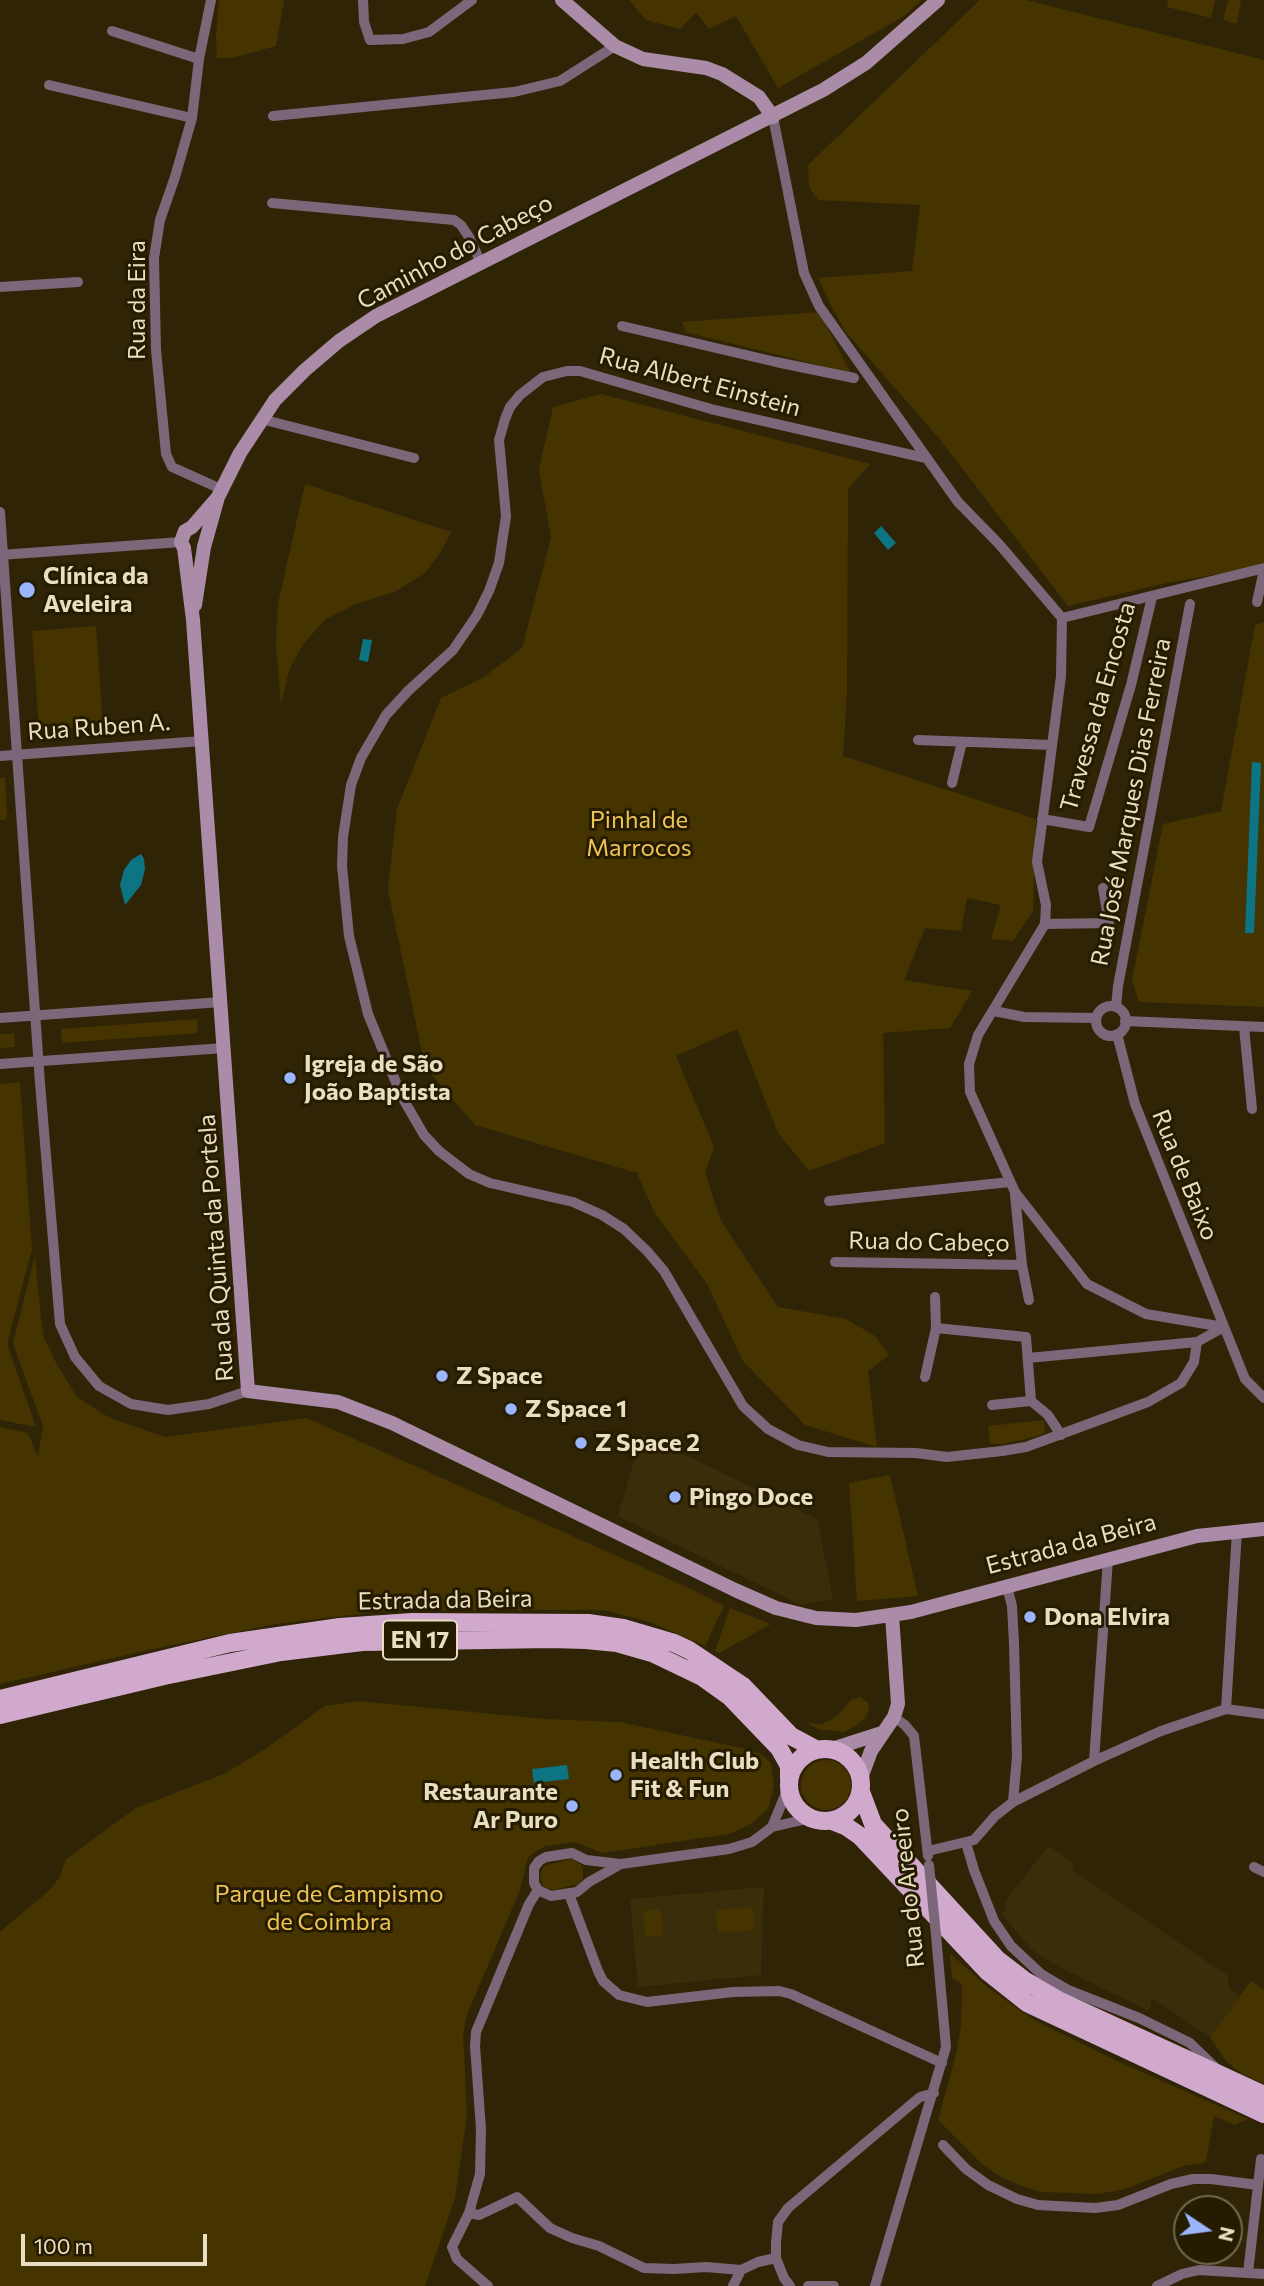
<!DOCTYPE html>
<meta charset="utf-8">
<style>
body{margin:0}
#map{position:relative;width:1264px;height:2286px;overflow:hidden;background:#2f2506;font-family:Commissioner,sans-serif}
canvas{display:block}
.north{position:absolute;left:1173px;top:2195px;width:70px;height:70px;box-sizing:border-box;background:#251b00;border:2px solid #73694d;border-radius:50%;rotate:103deg;font-size:19px;font-weight:700;line-height:28px;text-align:center;color:#e9dec1}
.north::after{content:'';display:block;margin:auto;width:24px;height:32px;background:#9bb5fd;clip-path:polygon(50% 0,100% 100%,50% 72%,0 100%)}
.scale{position:absolute;left:21px;top:2234px;width:186px;height:32px;box-sizing:border-box;border:4px solid #e9dec1;border-top:0;padding-left:9px;font-size:21px;line-height:24px;white-space:nowrap;color:#e9dec1;-webkit-text-stroke:5px #251b00;paint-order:stroke}
</style>
<div id="map">
<canvas width="1264" height="2286"></canvas>
<div class="north">N</div>
<div class="scale">100 m</div>
</div>
<script>
const context = document.querySelector('canvas').getContext('2d');
context.lineJoin = 'round';
function fillPath(path, color) {
  context.fillStyle = color;
  context.fill(path, 'evenodd');
}
function poly(rows) {
  const path = new Path2D();
  for (const r of rows) {
    if (r.length === 3) {
      path.moveTo(r[0] + r[2], r[1]);
      path.arc(r[0], r[1], r[2], 0, 2 * Math.PI);
      continue;
    }
    path.moveTo(r[0], r[1]);
    for (let i = 2; i < r.length; i += 2) path.lineTo(r[i], r[i + 1]);
  }
  return path;
}
function trace(path, color, width, dash) {
  context.strokeStyle = color;
  context.lineWidth = width;
  context.lineCap = dash ? 'butt' : 'round';
  context.setLineDash(dash || []);
  context.stroke(path);
}
function write(font, color, halo, rows, align = 'center') {
  context.font = font + ' Commissioner,sans-serif';
  context.lineWidth = 6;
  context.setLineDash([]);
  context.textBaseline = 'middle';
  context.strokeStyle = halo;
  context.fillStyle = color;
  for (const [text, x, y, turn = 0] of rows) {
    context.save();
    context.translate(x, y);
    context.rotate((+turn || 0) * Math.PI / 180);
    context.textAlign = isNaN(turn) ? turn : align;
    if (halo) context.strokeText(text, 0, 0);
    context.fillText(text, 0, 0);
    context.restore();
  }
}
const built = poly([
 [642,1434,817,1519,833,1599,801,1605,618,1516],
 [1051,1847,1074,1864,1072,1870,1228,1976,1229,1988,1240,1995,1210,2037,1152,1998,1149,2011,1057,1966,1031,1949,1003,1915,1007,1899,1045,1850],
 [764,1887,761,1975,638,1987,630,1899]
]);
const green = poly([
 [219,0,284,0,276,46,232,58,217,58,216,39],
 [629,0,922,0,904,16,778,88,736,16,709,29,696,12,680,29,646,20],
 [980,0,1026,0,1264,60,1264,566,1167,583,1068,606,938,437,845,331,831,305,818,278,912,271,920,205,818,200,809,187,808,165],
 [1168,0,1215,0,1211,18,1167,7],
 [1228,0,1241,0,1237,24,1223,20],
 [819,312,851,373,685,332,682,322],
 [601,394,870,464,848,489,847,692,843,756,1036,819,1033,911,1013,941,991,939,1001,905,967,898,961,931,925,928,904,980,972,991,950,1028,883,1033,885,1143,809,1171,778,1133,737,1029,676,1056,714,1147,705,1172,720,1219,778,1307,846,1319,875,1336,889,1355,868,1371,877,1447,805,1425,743,1361,707,1284,654,1212,637,1173,475,1125,425,1067,388,890,397,809,441,698,484,677,522,648,551,538,539,469,553,407],
 [305,484,451,532,440,553,424,574,394,592,356,604,326,619,303,644,289,670,281,705,276,643,278,604],
 [1264,622,1264,1007,1139,1002,1132,980,1163,824,1221,811,1255,625],
 [96,626,103,726,39,731,32,631],
 [5,777,7,817,5,820,0,820,0,778],
 [197,1019,198,1033,62,1043,61,1029],
 [14,1033,15,1047,0,1048,0,1034],
 [20,1082,32,1249,7,1344,36,1427,0,1420,0,1084],
 [35,1256,41,1319,44,1337,56,1363,77,1397,110,1418,165,1437,307,1418,689,1588,724,1606,705,1646,650,1622,603,1610,393,1610,275,1624,148,1650,0,1684,0,1427,28,1433,38,1457,43,1426,13,1344],
 [1044,1420,1045,1432,1038,1436,1002,1444,990,1444,988,1426],
 [890,1475,918,1596,857,1601,849,1483],
 [730,1608,771,1624,719,1653,715,1651],
 [860,1697,868,1703,869,1709,866,1717,857,1725,844,1732,818,1729,807,1723,821,1724,828,1721,837,1716,851,1700],
 [358,1701,545,1719,620,1722,751,1750,764,1756,771,1764,774,1785,768,1809,751,1824,729,1834,602,1853,575,1842,545,1846,528,1857,520,1890,468,2012,463,2033,467,2115,455,2198,425,2286,0,2286,0,1932,51,1889,60,1876,66,1859,136,1808,224,1774,262,1751,325,1706],
 [826,1785,25],
 [571,1859,581,1864,583,1869,583,1880,579,1884,553,1890,543,1886,540,1875,544,1866],
 [753,1907,755,1930,718,1933,716,1910],
 [661,1909,663,1935,645,1937,643,1911],
 [950,1953,985,1985,1022,2012,1042,2024,1117,2061,1248,2119,1235,2125,1214,2116,1206,2161,1203,2163,1183,2166,1125,2189,1098,2194,1041,2192,1022,2186,1001,2177,983,2165,938,2120,956,2054,961,2026,962,1984,952,1978],
 [1251,1981,1264,1990,1264,2084,1241,2073,1226,2061,1210,2037]
]);
const water = poly([
 [881,526,896,543,888,550,874,533],
 [363,639,372,640,368,662,359,660],
 [1252,762,1261,763,1254,933,1245,933],
 [141,854,144,859,145,869,141,885,125,905,120,885,124,870,131,860],
 [567,1765,569,1779,534,1783,532,1769]
]);
const street = poly([
 [211,0,199,59,192,118,175,177,160,220,154,258,156,350,166,454,172,467,221,489],
 [363,0,364,22,370,40,403,39,429,32,472,0],
 [112,31,199,59],
 [49,85,192,118],
 [273,116,514,92,560,81,615,46],
 [773,117,804,273,819,306,958,502,999,544,1062,618,1061,676,1037,862,1046,905,1045,924,978,1035,969,1064,970,1092,1015,1192,1087,1284,1146,1314,1224,1327],
 [272,203,454,220,461,225,469,237,481,263],
 [0,287,78,282],
 [622,326,776,362,854,378],
 [261,419,414,458],
 [926,458,711,409,580,371,567,371,543,377,520,395,510,407,505,419,499,440,506,516,499,563,489,591,477,615,453,650,408,691,386,715,361,758,351,785,343,837,342,866,349,936,368,1014,402,1097,424,1135,439,1151,469,1174,490,1183,573,1202,602,1215,624,1229,647,1251,664,1271,743,1406,768,1429,798,1445,828,1452,916,1453,947,1457,1002,1451,1026,1447,1148,1402,1181,1383,1194,1362,1197,1342],
 [0,512,40,1083,60,1324,75,1357,99,1386,131,1404,168,1410,209,1404,248,1391],
 [0,555,181,542],
 [1257,602,1264,570],
 [1062,618,1264,568],
 [918,740,1052,745],
 [0,756,202,741],
 [952,783,962,742],
 [1042,819,1089,827,1131,685,1152,597],
 [1045,924,1109,923,1103,888],
 [1111,1021,15],
 [1116,1007,1118,986,1190,604],
 [994,1011,1024,1017,1096,1018],
 [0,1018,221,1002],
 [1125,1021,1264,1027],
 [1244,1027,1252,1109],
 [1117,1034,1135,1104,1245,1379,1264,1398],
 [0,1064,224,1048],
 [1015,1195,1022,1265,1029,1300],
 [829,1201,1010,1182],
 [835,1262,1022,1265],
 [935,1297,936,1328],
 [1028,1358,1197,1342,1224,1327],
 [925,1377,936,1328,1026,1337,1031,1401,1048,1415,1061,1435],
 [992,1405,1031,1401],
 [1007,1587,1012,1606,1014,1644,1017,1756,1013,1802],
 [1226,1709,1237,1531],
 [894,1717,905,1725,914,1736,928,1856],
 [1094,1761,1108,1559],
 [772,1827,788,1788],
 [966,1843,974,1870,994,1921,1011,1946,1041,1974,1068,1990,1139,2018,1180,2038,1190,2043,1218,2070],
 [928,1851,974,1840,995,1816,1013,1802,1094,1761,1161,1731,1226,1709,1264,1714],
 [621,1864,589,1882,577,1892,551,1896,538,1890,534,1883,534,1868,539,1861,546,1857,572,1853,586,1860,621,1864,729,1849,752,1842,772,1827,811,1818],
 [1254,1867,1264,1872],
 [569,1894,598,1971,603,1981,619,1995,647,2002,733,1992,779,1991,791,1994,942,2063],
 [943,2145,966,2169,988,2185,1017,2199,1038,2205,1095,2208,1118,2205,1171,2184,1193,2179,1211,2179,1258,2185],
 [469,2213,479,2215,517,2197,550,2228,572,2238,599,2246,644,2268,674,2269,706,2267,741,2270,758,2262,776,2258],
 [1248,2273,1261,2159],
 [488,2286,457,2259,452,2247,469,2213,480,2174,481,2129,475,2046,476,2032,529,1904,538,1890],
 [733,2286,741,2270],
 [790,2286,784,2278,776,2258,776,2243,778,2222,788,2208,920,2097,934,2093],
 [808,2286,834,2286],
 [875,2286,946,2047,936,1935],
 [1157,2286,1182,2274,1199,2270,1264,2274]
]);
const secondary = poly([
 [562,0,615,46,643,59,706,68,722,74,759,97,773,117],
 [218,497,192,527,185,531,181,542,184,548,193,620,248,1391,338,1402,392,1423,735,1590,776,1608,816,1618,856,1620,911,1612,1197,1536,1264,1529],
 [195,605,204,547,218,497,240,453,275,400,305,370,339,341,376,316,823,90,866,63,938,0],
 [832,1749,882,1733],
 [861,1778,871,1751,894,1717,898,1704,892,1615]
]);
const primary = poly([
 [0,1699,230,1643,340,1627,412,1622,588,1623,623,1628,674,1643,689,1650,743,1686,791,1736,817,1750],
 [0,1715,164,1676,281,1652,362,1642,551,1639,586,1640,617,1643,652,1653,702,1677,730,1697,779,1748,789,1766,789,1779],
 [825,1785,36],
 [861,1792,873,1824,998,1960,1024,1980,1060,2001,1264,2095],
 [832,1821,847,1827,860,1836,988,1972,1027,2003,1264,2114]
]);
const streetBridge = poly([
 [929,1865,936,1935]
]);
const markers = [
 [27,590,9,"#9bb5fd"],
 [290,1078,7,"#9bb5fd"],
 [442,1376,7,"#9bb5fd"],
 [511,1409,7,"#9bb5fd"],
 [581,1443,7,"#9bb5fd"],
 [675,1497,7,"#9bb5fd"],
 [1030,1617,7,"#9bb5fd"],
 [616,1775,7,"#9bb5fd"],
 [572,1806,7,"#9bb5fd"]
];
const shields = [
 [420,1640,74]
];
const shieldNames = [
 ["EN 17",420,1640]
];
const streetNames = [
 ["Caminho do Cabeço",455,252,-28],
 ["Rua da Eira",137,300,-90],
 ["Rua Albert Einstein",700,382,15],
 ["Travessa da Encosta",1098,707,-74],
 ["Rua Ruben A.",99,727,-4],
 ["Rua José Marques Dias Ferreira",1131,802,-79],
 ["Rua de Baixo",1185,1175,68],
 ["Rua do Cabeço",929,1242,1],
 ["Rua da Quinta da Portela",216,1248,-94],
 ["Estrada da Beira",1071,1544,-15],
 ["Estrada da Beira",445,1600,-1],
 ["Rua do Areeiro",908,1888,-96]
];
const poiNames = [
 ["Clínica da",43,576],
 ["Aveleira",43,604],
 ["Igreja de São",304,1064],
 ["João Baptista",304,1092],
 ["Z Space",456,1376],
 ["Z Space 1",525,1409],
 ["Z Space 2",595,1443],
 ["Pingo Doce",689,1497],
 ["Dona Elvira",1044,1617],
 ["Health Club",630,1761],
 ["Fit & Fun",630,1789],
 ["Restaurante",558,1792,"right"],
 ["Ar Puro",558,1820,"right"]
];
const parkNames = [
 ["Pinhal de",639,820],
 ["Marrocos",639,848],
 ["Parque de Campismo",329,1894],
 ["de Coimbra",329,1922]
];
fillPath(built, '#3a2d09');
fillPath(green, '#453400');
fillPath(water, '#0c7482');
trace(street, '#7b6779', 10);
trace(secondary, '#ab8ca8', 14);
trace(primary, '#d1a9cd', 18);
trace(streetBridge, '#7b6779', 10);
for (const [x, y, r, color] of markers) {
  const dot = new Path2D();
  dot.arc(x, y, r, 0, 2 * Math.PI);
  context.fillStyle = color;
  context.fill(dot);
  trace(dot, '#251b00', 2.5);
}
for (const [x, y, w] of shields) {
  const box = new Path2D();
  box.roundRect(x - w / 2, y - 19.5, w, 39, 5);
  context.fillStyle = '#251b00';
  context.fill(box);
  trace(box, '#e9dec1', 2);
}
write('bold 23px', '#e9dec1', null, shieldNames);
write('24px', '#e9dec1', '#251b00', streetNames);
write('bold 24px', '#e9dec1', '#251b00', poiNames, 'left');
write('24px', '#eec554', '#251b00', parkNames);
</script>
